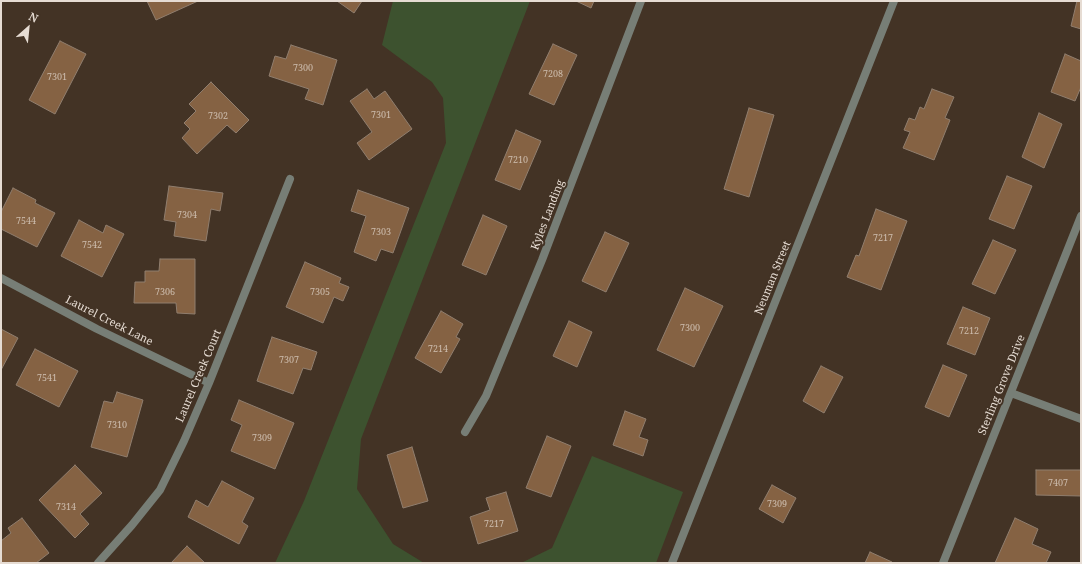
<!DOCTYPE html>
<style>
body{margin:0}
#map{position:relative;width:1082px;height:564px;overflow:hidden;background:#433325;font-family:"Noto Serif",serif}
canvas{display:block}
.frame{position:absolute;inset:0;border:2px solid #e6dcd3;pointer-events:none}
.north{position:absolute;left:8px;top:8px;width:40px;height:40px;-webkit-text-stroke:3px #433325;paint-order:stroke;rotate:27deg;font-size:11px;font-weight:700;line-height:16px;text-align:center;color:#e6dcd3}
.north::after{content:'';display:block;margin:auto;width:14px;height:18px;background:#e6dcd3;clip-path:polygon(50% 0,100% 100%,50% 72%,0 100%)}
</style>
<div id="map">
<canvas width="1082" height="564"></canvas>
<div class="frame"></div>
<div class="north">N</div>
</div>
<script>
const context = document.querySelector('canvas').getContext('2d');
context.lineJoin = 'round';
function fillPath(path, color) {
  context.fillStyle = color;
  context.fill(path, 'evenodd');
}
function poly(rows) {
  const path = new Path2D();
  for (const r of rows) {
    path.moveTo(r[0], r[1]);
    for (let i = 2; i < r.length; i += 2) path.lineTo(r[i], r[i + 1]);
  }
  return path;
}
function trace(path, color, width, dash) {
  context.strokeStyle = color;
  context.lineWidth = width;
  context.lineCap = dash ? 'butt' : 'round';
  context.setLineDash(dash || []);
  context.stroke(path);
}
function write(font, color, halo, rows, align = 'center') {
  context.font = font + ' "Noto Serif",serif';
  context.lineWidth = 4;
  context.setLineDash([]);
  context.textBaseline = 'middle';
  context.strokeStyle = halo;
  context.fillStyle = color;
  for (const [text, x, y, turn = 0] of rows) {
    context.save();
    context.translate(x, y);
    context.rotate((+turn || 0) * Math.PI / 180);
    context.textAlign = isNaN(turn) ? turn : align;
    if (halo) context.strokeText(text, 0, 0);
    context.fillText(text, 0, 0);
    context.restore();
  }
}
const green = poly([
 [393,1,530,1,361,439,357,489,393,544,424,563,275,563,304,501,446,143,443,98,432,82,382,45],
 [592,456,683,492,656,563,521,563,552,548]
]);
const building = poly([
 [147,1,198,1,156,20,147,1],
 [337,1,362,1,354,13,337,1],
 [576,1,594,1,591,8,576,1],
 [1077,1,1081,1,1081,29,1071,26,1077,1],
 [60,41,86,54,55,114,29,100,60,41],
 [553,44,577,55,554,105,529,94,553,44],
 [291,45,337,60,323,105,305,99,309,89,269,76,275,56,286,59,291,45],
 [1065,54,1081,61,1081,87,1075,101,1051,92,1065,54],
 [211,82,249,120,236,133,227,125,197,154,182,138,190,129,184,123,196,111,189,104,211,82],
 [367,89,374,99,385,91,412,129,369,160,357,143,372,132,350,101,367,89],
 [932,89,954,97,945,118,950,120,934,160,903,148,910,132,904,130,909,118,915,120,920,107,924,109,932,89],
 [749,108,774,115,749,197,724,189,749,108],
 [1039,113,1062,124,1044,168,1022,157,1039,113],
 [516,130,541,141,520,190,495,180,516,130],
 [1007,176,1032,186,1014,229,989,219,1007,176],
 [169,186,223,193,220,211,211,209,206,241,174,236,176,222,164,220,169,186],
 [13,188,36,200,35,203,55,213,37,247,1,229,1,212,13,188],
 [358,190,409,208,393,253,381,249,376,261,354,252,366,216,351,211,358,190],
 [876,209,907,221,881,290,847,277,856,255,859,256,876,209],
 [483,215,507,226,486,275,462,265,483,215],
 [79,220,103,233,106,225,124,234,102,277,61,256,79,220],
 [605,232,629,243,606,292,582,281,605,232],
 [993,240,1016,250,995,294,972,284,993,240],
 [160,259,195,259,195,314,177,313,176,303,134,303,135,282,145,282,145,271,159,271,160,259],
 [305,262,341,278,339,283,349,287,343,301,334,297,323,323,286,307,305,262],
 [685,288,723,306,694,367,657,350,685,288],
 [963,307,990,318,975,355,947,344,963,307],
 [441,311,463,324,456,337,460,339,441,373,415,358,441,311],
 [569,321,592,332,577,367,553,356,569,321],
 [1,329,18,338,1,370,1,329],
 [272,337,317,352,311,370,303,368,293,394,257,381,272,337],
 [35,349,78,371,59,407,16,385,35,349],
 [943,365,967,375,949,417,925,407,943,365],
 [821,366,843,377,824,413,803,401,821,366],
 [117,392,143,400,127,457,91,447,104,401,113,403,117,392],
 [239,400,294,423,275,469,231,451,242,425,231,420,239,400],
 [625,411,646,419,639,437,648,440,643,456,613,445,625,411],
 [547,436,571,446,551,497,526,488,547,436],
 [412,447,428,501,403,508,387,455,412,447],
 [75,465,102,493,80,514,89,524,75,538,39,500,75,465],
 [1036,470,1081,470,1081,496,1036,495,1036,470],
 [222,481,254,498,242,522,248,526,239,544,188,517,196,500,208,507,222,481],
 [772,485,796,498,783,523,759,509,772,485],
 [506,492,518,531,478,544,470,517,490,510,486,498,506,492],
 [22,518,49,553,36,563,1,563,1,541,11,533,8,528,22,518],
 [1015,518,1038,529,1032,544,1051,552,1046,563,995,563,1015,518],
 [187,546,205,563,171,563,187,546],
 [870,552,892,562,892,563,865,563,870,552]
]);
const street = poly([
 [1,278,97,329,209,383],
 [1011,393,1081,419],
 [465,432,486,396,542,260,641,1],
 [98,563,132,525,160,490,184,441,209,383,290,179],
 [672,563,894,1],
 [943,563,1081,216]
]);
const numberNames = [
 ["7300",303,68],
 ["7208",553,74],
 ["7301",57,77],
 ["7301",381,115],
 ["7302",218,116],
 ["7210",518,160],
 ["7304",187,215],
 ["7544",26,221],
 ["7303",381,232],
 ["7217",883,238],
 ["7542",92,245],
 ["7306",165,292],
 ["7305",320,292],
 ["7300",690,328],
 ["7212",969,331],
 ["7214",438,349],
 ["7307",289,360],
 ["7541",47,378],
 ["7310",117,425],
 ["7309",262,438],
 ["7407",1058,483],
 ["7309",777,504],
 ["7314",66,507],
 ["7217",494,524]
];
const streetNames = [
 ["Kyles Landing",548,215,-69],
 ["Neuman Street",773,278,-68],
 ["Laurel Creek Lane",109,321,27],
 ["Laurel Creek Court",199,376,-67],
 ["Sterling Grove Drive",1002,385,-68]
];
fillPath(green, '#3d522f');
fillPath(building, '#856243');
trace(building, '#907e6e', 1);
trace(street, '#777e76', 8);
write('9px', '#cebeaf', null, numberNames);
write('11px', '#e6dcd3', '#433325', streetNames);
</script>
